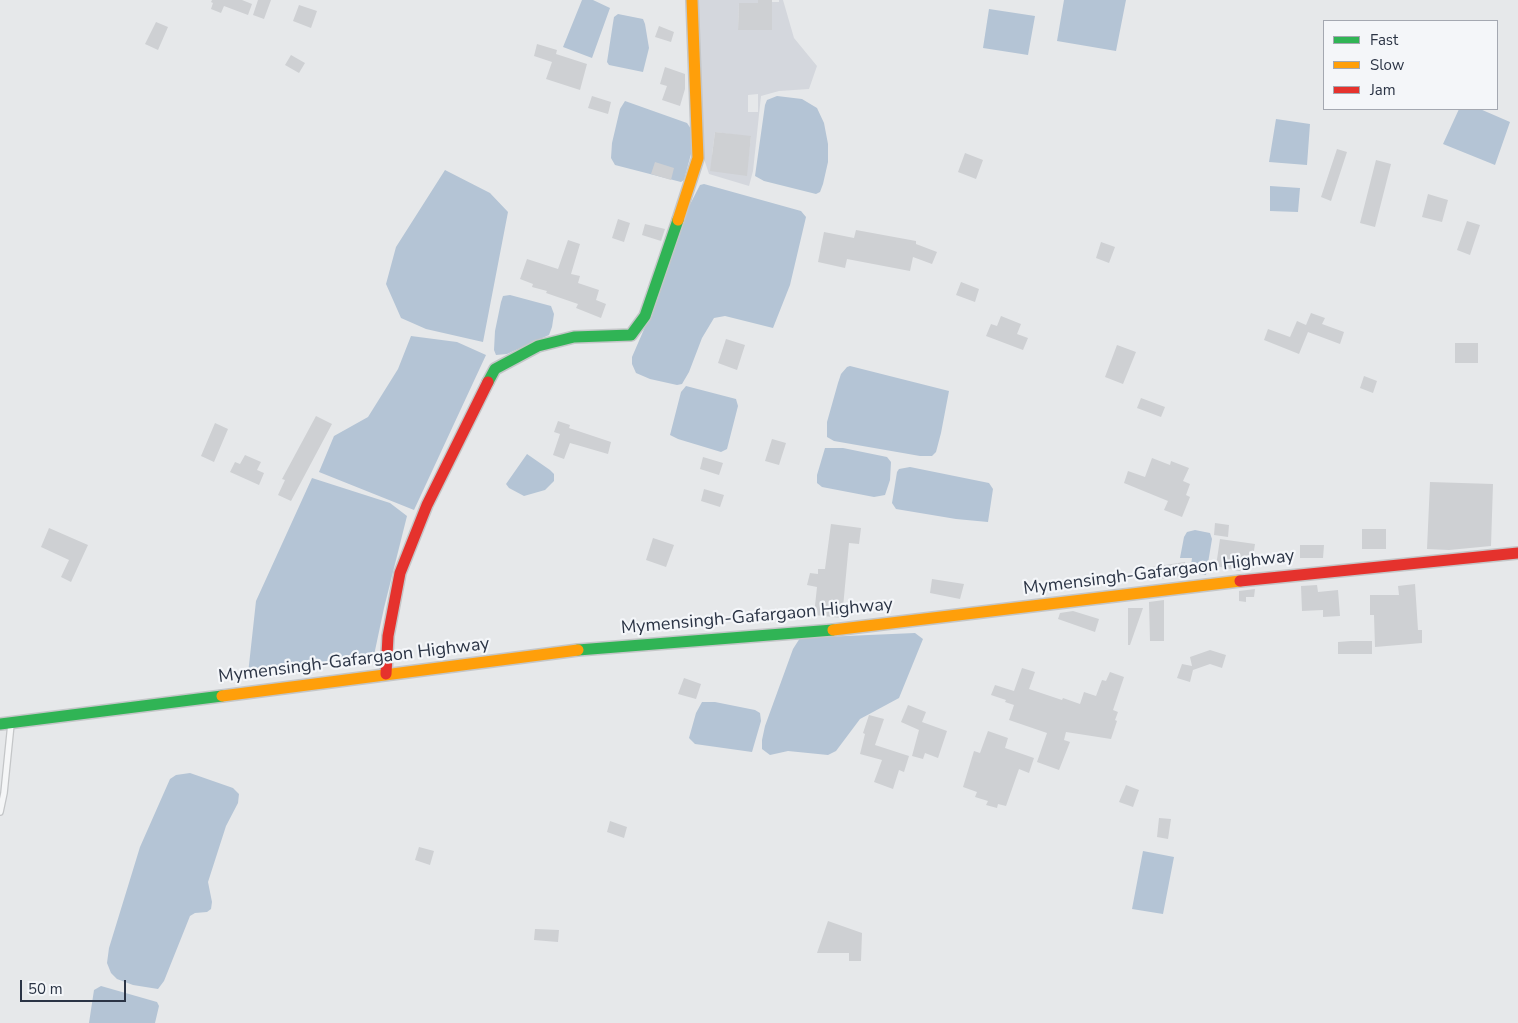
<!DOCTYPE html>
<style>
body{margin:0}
#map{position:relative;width:1518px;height:1023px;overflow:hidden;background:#e6e8ea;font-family:"Nunito Sans",sans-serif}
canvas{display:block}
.legend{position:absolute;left:1323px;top:20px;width:175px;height:90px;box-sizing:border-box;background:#f4f6f9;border:1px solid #a4a8b1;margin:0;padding:6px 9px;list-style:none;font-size:15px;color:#2b3445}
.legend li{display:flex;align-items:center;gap:10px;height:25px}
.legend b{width:25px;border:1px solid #a4a8b1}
.scale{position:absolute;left:20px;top:980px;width:106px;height:22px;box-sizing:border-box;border:2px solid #2b3445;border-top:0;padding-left:6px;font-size:15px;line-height:18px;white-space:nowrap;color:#2b3445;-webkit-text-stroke:4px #f4f6f9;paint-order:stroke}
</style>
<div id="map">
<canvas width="1518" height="1023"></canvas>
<ul class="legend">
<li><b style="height:6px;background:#30b455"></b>Fast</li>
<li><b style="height:6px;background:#ff9f0a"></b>Slow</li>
<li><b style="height:6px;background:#e5322d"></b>Jam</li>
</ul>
<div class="scale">50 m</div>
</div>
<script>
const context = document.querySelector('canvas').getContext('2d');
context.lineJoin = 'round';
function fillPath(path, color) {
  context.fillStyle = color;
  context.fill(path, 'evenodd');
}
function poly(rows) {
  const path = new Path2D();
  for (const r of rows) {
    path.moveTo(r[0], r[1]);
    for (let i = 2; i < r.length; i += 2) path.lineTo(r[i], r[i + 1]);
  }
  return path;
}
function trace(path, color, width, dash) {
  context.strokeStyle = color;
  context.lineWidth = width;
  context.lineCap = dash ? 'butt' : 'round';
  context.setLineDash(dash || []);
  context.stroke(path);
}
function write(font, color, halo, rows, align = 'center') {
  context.font = font + ' "Nunito Sans",sans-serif';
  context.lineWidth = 4.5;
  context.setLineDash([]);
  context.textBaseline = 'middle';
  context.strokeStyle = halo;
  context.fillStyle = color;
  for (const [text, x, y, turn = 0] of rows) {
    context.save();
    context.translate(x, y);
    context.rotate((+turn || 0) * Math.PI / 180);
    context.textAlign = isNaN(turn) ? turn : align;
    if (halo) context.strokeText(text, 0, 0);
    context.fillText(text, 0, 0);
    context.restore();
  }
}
const built = poly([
 [698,0,758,0,759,2,779,2,779,0,783,0,794,38,817,66,809,89,779,91,761,96,753,171,749,186,709,174,703,156],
 [739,3,772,3,772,30,738,29],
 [758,94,758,112,748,112,748,95],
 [715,132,751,137,748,159,712,155]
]);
const water = poly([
 [582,0,593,0,610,8,592,58,563,47],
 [1064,0,1126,0,1116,51,1057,41],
 [989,9,1035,16,1028,55,983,48],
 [618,14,643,19,645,24,649,48,643,72,609,65,607,62,613,23,614,17],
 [777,96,802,99,817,108,824,123,828,144,828,162,823,184,820,192,816,194,764,181,755,176,765,105,767,100],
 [625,101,687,123,691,129,691,154,684,180,681,182,615,165,611,158,612,143,620,109],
 [1459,109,1480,109,1510,122,1495,165,1443,144],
 [1276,119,1310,124,1307,165,1269,162],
 [445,170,490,193,508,212,483,342,426,329,401,318,386,284,396,247],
 [704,184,801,211,806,217,790,285,773,328,725,316,714,318,702,338,689,372,682,384,677,385,650,379,636,373,632,364,632,357,658,297,684,216,700,185],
 [1270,186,1300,188,1298,212,1270,211],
 [510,295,551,306,554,314,552,327,549,335,507,354,496,355,494,350,495,331,501,302,503,296],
 [411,336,457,342,486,355,414,510,319,472,334,436,368,417,398,369],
 [850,366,949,391,941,433,936,452,932,456,920,456,834,441,827,437,827,422,838,383,841,374,847,367],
 [686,386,736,399,738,406,727,449,721,452,678,439,670,435,681,392],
 [825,448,843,448,887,457,891,462,890,480,885,495,874,497,822,487,817,483,817,475],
 [527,454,550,470,554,474,554,481,545,490,524,496,509,488,506,484],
 [910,467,989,483,993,489,988,522,956,519,896,509,892,503,897,472,899,469],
 [312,478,390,503,407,516,384,608,373,660,248,674,256,601],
 [1195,530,1210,533,1212,539,1206,575,1190,572,1192,558,1180,558,1184,537,1187,532],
 [915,633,923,639,899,698,860,719,836,751,828,755,788,751,770,755,762,749,762,740,765,726,793,649,800,638],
 [702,702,715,702,755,710,760,713,761,721,752,752,695,744,689,738,696,713],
 [190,773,233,788,239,794,238,803,226,826,208,882,212,902,211,909,207,912,195,913,190,916,164,981,158,989,133,985,117,979,111,973,107,963,109,948,140,847,170,779,176,775],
 [1143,851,1174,857,1163,914,1132,909],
 [101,986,157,1002,159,1006,155,1023,89,1023,94,990]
]);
const building = poly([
 [212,0,242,0,252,4,248,15,224,6,221,13,211,9,213,3,211,2],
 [258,0,271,0,264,19,253,15],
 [758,0,772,0,772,30,738,30,739,3,758,3],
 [299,5,317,11,311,28,293,21],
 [156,22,168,27,158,50,145,44],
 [659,26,674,32,671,42,655,37],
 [537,44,557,50,556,54,587,64,580,90,546,79,552,62,534,56],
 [291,55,305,63,299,73,285,65],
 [665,67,685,74,685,89,680,106,662,100,667,86,660,84],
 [592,96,611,102,608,114,588,108],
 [715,132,751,136,747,176,710,171],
 [1337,149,1347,152,1331,201,1321,197],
 [965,153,983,160,976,179,958,172],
 [1376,160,1391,164,1375,227,1360,223],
 [655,162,674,168,671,180,651,174],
 [1428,194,1448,200,1442,222,1422,217],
 [618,219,630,223,624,242,612,238],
 [1467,221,1480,225,1470,255,1457,250],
 [645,224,665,229,661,241,642,235],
 [856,230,916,241,916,244,937,252,932,264,913,257,910,271,847,259,845,268,818,262,824,232,854,238],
 [568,240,580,244,571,274,580,276,578,283,599,290,596,300,606,304,601,318,576,308,578,304,546,293,547,291,532,287,533,284,520,279,527,259,558,269],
 [1101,242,1115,247,1109,263,1096,258],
 [961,282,979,289,975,302,956,295],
 [1311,313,1325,318,1322,324,1344,332,1340,344,1308,332,1299,354,1264,340,1268,329,1290,337,1297,321,1306,325],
 [1001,316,1021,324,1017,334,1028,338,1023,350,986,336,991,324,997,326],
 [726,339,745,345,737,370,718,363],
 [1455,343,1478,343,1478,363,1455,363],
 [1117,345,1136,352,1123,384,1105,377],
 [1364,376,1377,381,1373,393,1360,388],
 [1141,398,1165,407,1161,417,1137,408],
 [316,416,332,424,291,501,278,495,285,480,282,479],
 [558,421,570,425,569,428,611,442,608,454,570,443,564,459,553,455,560,434,554,432],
 [215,423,228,429,214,462,201,456],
 [772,439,786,443,779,465,765,461],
 [245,455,261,462,257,470,264,473,259,485,230,472,235,462,240,464],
 [703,457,723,463,719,475,700,469],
 [1152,458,1170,465,1171,461,1189,468,1183,481,1190,484,1186,495,1190,497,1182,517,1164,510,1168,501,1124,483,1128,471,1145,477],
 [1430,482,1493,484,1491,546,1449,550,1427,549],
 [704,489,724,495,720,507,701,501],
 [1215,523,1229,525,1228,537,1214,535],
 [831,524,861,528,859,544,849,543,842,618,814,615,817,587,807,585,810,573,818,574,818,569,825,569],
 [49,528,88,545,71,582,61,577,69,560,41,547],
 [1362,529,1386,529,1386,549,1362,549],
 [653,538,674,545,666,567,646,560],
 [1220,539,1255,544,1251,570,1239,571,1216,566],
 [1300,545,1324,545,1323,558,1300,558],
 [1185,562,1187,575,1154,580,1152,567],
 [932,579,964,584,960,599,930,593],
 [1415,584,1418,630,1422,630,1422,643,1375,647,1374,615,1370,615,1370,595,1399,595,1398,586],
 [1317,585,1318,592,1338,590,1340,616,1323,617,1323,610,1302,611,1301,586],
 [1255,589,1254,597,1246,597,1246,602,1239,601,1239,591],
 [1164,600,1164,641,1150,641,1149,602],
 [1128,608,1143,608,1130,645,1128,645],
 [1073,611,1099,619,1095,632,1058,619,1060,613],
 [1351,641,1372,641,1372,654,1338,654,1338,642],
 [1210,650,1226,655,1222,668,1210,664,1193,670,1190,682,1177,678,1182,664,1192,666,1190,657],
 [1022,668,1035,672,1029,689,1062,700,1063,698,1080,704,1084,692,1096,696,1102,680,1106,681,1110,672,1124,677,1113,710,1118,712,1115,720,1117,721,1111,739,1066,732,1064,740,1070,742,1059,770,1037,762,1047,733,1009,720,1014,705,1005,702,1006,700,991,695,995,685,1014,691],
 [684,678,701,684,696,699,678,694],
 [908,705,926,712,922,722,947,731,938,758,925,753,923,759,912,756,919,730,901,722],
 [869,715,884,719,875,745,909,756,904,772,899,770,893,789,874,782,882,760,860,754,865,734,863,733],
 [988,731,1008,738,1005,748,1034,758,1029,773,1019,769,1006,806,998,804,997,808,986,805,988,801,975,797,977,792,963,787,974,751,980,753],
 [1126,785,1139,790,1133,807,1119,802],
 [1159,818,1171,819,1168,839,1157,837],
 [610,821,627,827,624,838,607,832],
 [419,847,434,851,430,865,415,860],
 [828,921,862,933,861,961,849,961,849,953,817,953],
 [535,929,559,930,558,942,534,940]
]);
const lane = poly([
 [0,812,4,793,11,724]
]);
const fast = poly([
 [488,382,495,369,538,346,574,337,631,335,645,316,678,220],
 [578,650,833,630],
 [0,724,222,696]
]);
const slow = poly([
 [678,220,698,158,692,0],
 [833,630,1240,581],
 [222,696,578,650]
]);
const jam = poly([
 [1240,581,1518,553],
 [386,674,388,636,400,573,427,505,488,382]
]);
const streetNames = [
 ["Mymensingh-Gafargaon Highway",1159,573,-7],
 ["Mymensingh-Gafargaon Highway",757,617,-5],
 ["Mymensingh-Gafargaon Highway",354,661,-7]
];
fillPath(built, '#d4d7dd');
fillPath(water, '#b4c4d5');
fillPath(building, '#ced0d3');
trace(lane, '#c4c6c8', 8);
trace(fast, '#c4c6c8', 14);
trace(slow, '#c4c6c8', 14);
trace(jam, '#c4c6c8', 14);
trace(lane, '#f5f6f7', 5.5);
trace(fast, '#30b455', 11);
trace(slow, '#ff9f0a', 11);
trace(jam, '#e5322d', 11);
write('18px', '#2b3445', '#f4f6f9', streetNames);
</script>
